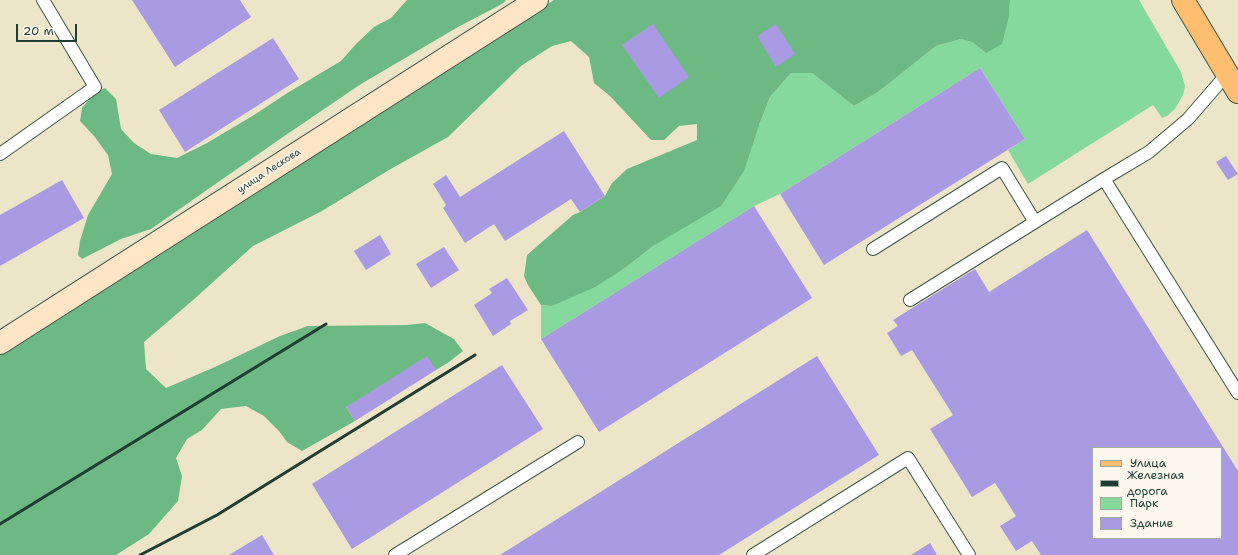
<!DOCTYPE html>
<meta charset="utf-8">
<style>
body{margin:0}
#map{position:relative;width:1238px;height:555px;overflow:hidden;background:#ede5c7;font-family:"Shantell Sans",sans-serif}
canvas{display:block}
.legend{position:absolute;left:1092px;top:447px;width:130px;height:92px;box-sizing:border-box;background:#fbf7ec;border:1px solid #a3ada2;margin:0;padding:5px 7px;list-style:none;font-size:12px;color:#1f3d34}
.legend li{display:flex;align-items:center;gap:8px;height:20px}
.legend b{width:20px;border:1px solid #a3ada2}
.scale{position:absolute;left:16px;top:24px;width:61px;height:18px;box-sizing:border-box;border:2px solid #1f3d34;border-top:0;padding-left:5px;font-size:12px;line-height:14px;white-space:nowrap;color:#1f3d34;-webkit-text-stroke:3px #fbf7ec;paint-order:stroke}
</style>
<div id="map">
<canvas width="1238" height="555"></canvas>
<ul class="legend">
<li><b style="height:5px;background:#fcbd6e"></b>Улица</li>
<li><b style="height:5px;background:#1f3d34"></b>Железная дорога</li>
<li><b style="height:11px;background:#85d99c"></b>Парк</li>
<li><b style="height:11px;background:#aa99e3"></b>Здание</li>
</ul>
<div class="scale">20 m</div>
</div>
<script>
const context = document.querySelector('canvas').getContext('2d');
context.lineJoin = 'round';
function fillPath(path, color) {
  context.fillStyle = color;
  context.fill(path, 'evenodd');
}
function poly(rows) {
  const path = new Path2D();
  for (const r of rows) {
    path.moveTo(r[0], r[1]);
    for (let i = 2; i < r.length; i += 2) path.lineTo(r[i], r[i + 1]);
  }
  return path;
}
function trace(path, color, width, dash) {
  context.strokeStyle = color;
  context.lineWidth = width;
  context.lineCap = dash ? 'butt' : 'round';
  context.setLineDash(dash || []);
  context.stroke(path);
}
function write(font, color, halo, rows, align = 'center') {
  context.font = font + ' "Shantell Sans",sans-serif';
  context.lineWidth = 3;
  context.setLineDash([]);
  context.textBaseline = 'middle';
  context.strokeStyle = halo;
  context.fillStyle = color;
  for (const [text, x, y, turn = 0] of rows) {
    context.save();
    context.translate(x, y);
    context.rotate((+turn || 0) * Math.PI / 180);
    context.textAlign = isNaN(turn) ? turn : align;
    if (halo) context.strokeText(text, 0, 0);
    context.fillText(text, 0, 0);
    context.restore();
  }
}
const green = poly([
 [1010,0,1139,0,1181,72,1185,86,1183,95,1175,109,1167,116,1162,118,1153,105,1028,184,1008,150,1025,139,980,68,780,194,754,206,541,339,541,305,552,306,625,268,653,246,759,125,770,97,791,73,812,73,854,106,878,92,936,46,961,39,972,42,986,53,1009,16]
]);
const forest = poly([
 [407,0,506,0,502,4,458,27,361,84,280,139,151,229,121,239,82,259,78,255,80,241,88,215,112,174,108,155,94,136,80,121,82,108,95,93,105,88,116,99,121,129,134,143,151,154,177,158,207,143,254,115,289,92,341,61,357,43,374,27,391,18],
 [554,0,1010,0,1009,16,1002,44,986,53,972,42,961,39,936,46,878,92,854,106,812,73,791,73,770,97,759,125,744,171,721,206,653,246,625,268,595,287,552,306,541,305,528,285,524,276,527,255,573,215,580,212,605,196,612,183,627,169,697,140,697,124,679,126,664,140,651,140,610,96,594,83,589,57,571,41,552,46,521,66,448,137,389,170,322,211,253,246,192,301,144,342,146,369,166,388,215,367,280,336,308,326,407,325,425,323,454,339,463,351,449,362,436,370,346,407,355,421,302,451,287,442,279,431,264,416,246,406,221,409,202,430,187,439,176,458,182,476,178,501,149,534,116,555,0,555,0,353,382,112]
]);
const building = poly([
 [132,0,240,0,251,17,175,67],
 [653,24,689,77,659,98,622,45],
 [776,24,795,54,776,67,757,36],
 [273,38,299,79,185,152,159,110],
 [980,68,1025,139,824,265,780,194],
 [564,131,605,196,580,212,571,199,505,241,494,224,465,243,443,208,446,205,433,184,446,175,460,197],
 [1226,156,1238,174,1228,180,1216,162],
 [62,180,84,218,0,266,0,215],
 [754,206,812,298,599,432,541,339],
 [1087,230,1238,471,1238,555,1041,555,1032,541,1016,551,1000,526,1016,516,995,483,972,497,930,429,953,415,912,350,901,356,887,333,898,326,893,320,975,269,989,292],
 [1093,448,1221,448,1221,538,1093,538],
 [380,235,391,254,366,270,354,251],
 [444,247,459,270,431,288,416,264],
 [507,278,528,310,510,321,511,324,493,336,474,305,492,293,489,289],
 [427,356,436,370,355,421,346,407],
 [817,356,879,455,719,555,500,555],
 [502,365,543,429,352,549,312,484],
 [262,535,274,555,229,555],
 [930,543,937,555,911,555]
]);
const lane = poly([
 [0,154,95,87,43,0],
 [1104,179,1238,393],
 [873,249,1002,168,1035,222],
 [910,300,1104,179,1149,152,1188,119,1227,74],
 [395,555,578,442],
 [753,555,908,458,969,555]
]);
const secondary = poly([
 [0,343,537,0]
]);
const primary = poly([
 [1183,0,1238,92]
]);
const rail = poly([
 [0,524,326,324],
 [140,555,217,515,475,355]
]);
const streetNames = [
 ["улица Лескова",269,171,-33]
];
fillPath(green, '#85d99c');
fillPath(forest, '#6cb984');
fillPath(building, '#aa99e3');
trace(lane, '#3e564a', 14);
trace(secondary, '#3e564a', 24);
trace(primary, '#3e564a', 24);
trace(lane, '#fff', 12);
trace(secondary, '#fee5c5', 22);
trace(primary, '#fcbd6e', 22);
trace(rail, '#1f3d34', 3);
write('10px', '#1f3d34', '#fbf7ec', streetNames);
</script>
